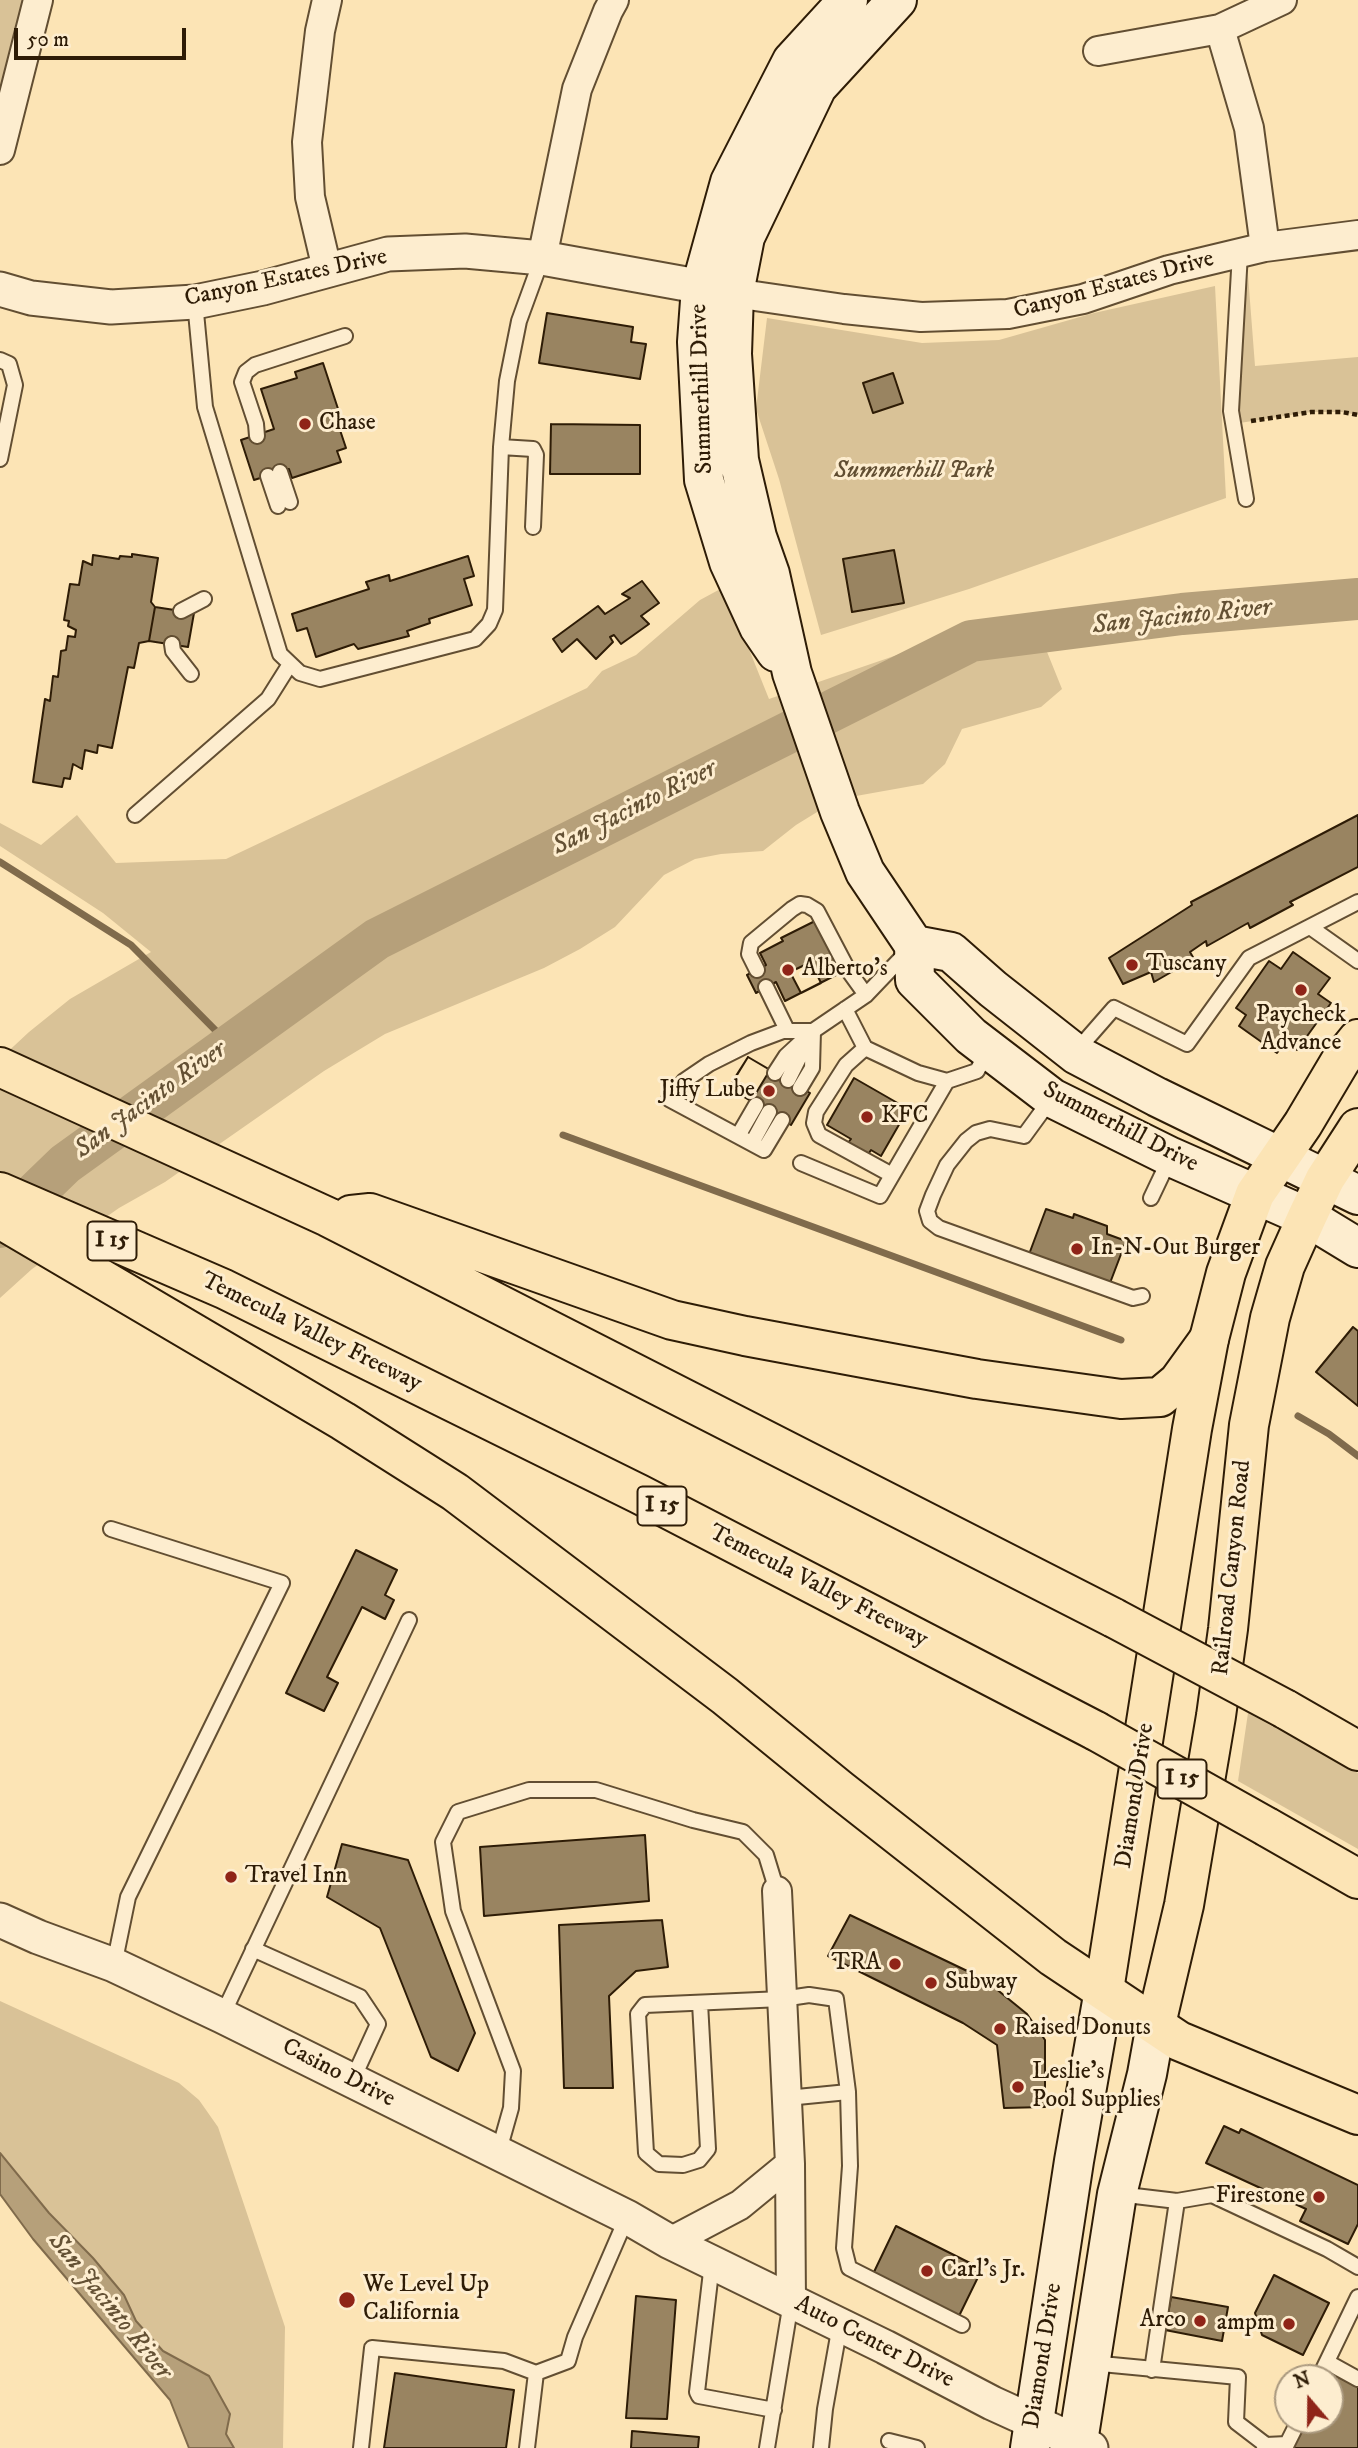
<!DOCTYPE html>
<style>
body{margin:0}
#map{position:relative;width:1358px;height:2448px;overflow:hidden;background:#fce4b5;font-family:"IM FELL DW Pica",serif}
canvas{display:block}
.north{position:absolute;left:1274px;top:2364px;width:70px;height:70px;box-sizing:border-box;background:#fdedcf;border:2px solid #aa997f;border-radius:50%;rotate:340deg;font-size:19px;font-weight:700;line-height:28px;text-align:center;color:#2e1c06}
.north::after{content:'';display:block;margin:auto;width:24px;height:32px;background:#8f2418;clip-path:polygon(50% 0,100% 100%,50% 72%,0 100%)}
.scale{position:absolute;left:14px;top:28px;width:172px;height:32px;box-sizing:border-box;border:4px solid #2e1c06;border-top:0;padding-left:9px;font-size:21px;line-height:24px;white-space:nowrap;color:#2e1c06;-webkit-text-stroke:5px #fdedcf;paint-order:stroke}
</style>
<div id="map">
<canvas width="1358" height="2448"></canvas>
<div class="north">N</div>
<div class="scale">50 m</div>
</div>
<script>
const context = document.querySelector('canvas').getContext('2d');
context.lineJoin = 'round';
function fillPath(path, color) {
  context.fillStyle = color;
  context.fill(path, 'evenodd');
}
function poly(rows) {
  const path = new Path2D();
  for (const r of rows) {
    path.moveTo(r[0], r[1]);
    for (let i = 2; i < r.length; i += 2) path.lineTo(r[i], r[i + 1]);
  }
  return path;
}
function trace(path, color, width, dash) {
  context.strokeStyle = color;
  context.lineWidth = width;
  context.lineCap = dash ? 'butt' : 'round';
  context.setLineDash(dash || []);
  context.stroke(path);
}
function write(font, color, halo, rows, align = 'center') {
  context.font = font + ' "IM FELL DW Pica",serif';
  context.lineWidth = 6;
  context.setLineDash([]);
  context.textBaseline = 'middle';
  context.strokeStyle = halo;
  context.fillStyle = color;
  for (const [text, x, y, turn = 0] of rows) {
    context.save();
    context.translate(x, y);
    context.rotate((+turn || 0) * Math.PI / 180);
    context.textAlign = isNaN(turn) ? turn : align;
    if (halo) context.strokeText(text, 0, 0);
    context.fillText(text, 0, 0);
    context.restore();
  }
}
const green = poly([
 [0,0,37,0,0,111],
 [1248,275,1255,366,1358,357,1358,415,1342,412,1311,412,1233,424],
 [1215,286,1226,498,969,589,821,635,779,479,756,409,767,318,922,343,999,340,1094,313],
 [724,587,769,699,990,623,1018,620,1039,632,1062,689,1041,707,962,729,945,764,923,784,856,796,822,809,796,825,763,851,721,854,695,859,664,875,615,927,580,949,544,968,385,1034,324,1071,165,1182,119,1208,32,1269,0,1298,0,1059,29,1032,70,999,151,952,103,913,0,846,0,823,41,845,77,815,116,863,226,859,587,688,602,671,636,655,700,600],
 [1248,1713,1358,1773,1358,1849,1238,1781],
 [0,2001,179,2083,199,2100,218,2127,285,2327,283,2448,234,2448,226,2434,230,2414,209,2376,163,2351,136,2321,124,2295,93,2258,49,2213,0,2153]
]);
const water = poly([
 [0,2153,49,2213,93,2258,124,2295,136,2321,163,2351,209,2376,230,2414,226,2434,234,2448,189,2448,170,2400,33,2239,0,2194,0,2153]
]);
const stream = poly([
 [0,862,131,945,230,1045],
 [563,1135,1121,1340],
 [1298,1416,1329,1434,1358,1456]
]);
const river = poly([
 [0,1227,65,1164,377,939,971,641,1182,614,1358,599]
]);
const building = poly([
 [547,313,633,327,631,342,646,344,640,379,539,363,547,313],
 [323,363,341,418,336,418,346,448,337,451,341,462,292,478,289,469,254,480,241,440,274,429,261,389,297,378,295,372,323,363],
 [893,373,903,403,873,413,863,383,893,373],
 [551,424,640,425,640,474,550,474,551,424],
 [894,550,904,603,852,612,843,559,894,550],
 [132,554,158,558,151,602,155,607,149,641,139,643,134,668,128,667,112,748,98,745,97,753,85,750,82,769,73,764,70,779,64,778,62,787,33,782,45,699,50,701,53,676,58,677,61,651,66,650,68,636,75,637,76,630,68,626,69,621,64,620,70,584,79,585,83,561,92,565,93,555,119,559,120,556,132,557,132,554],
 [468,556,474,576,464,579,472,605,429,619,430,623,407,631,409,636,358,649,354,644,316,657,307,628,297,631,292,614,369,589,366,582,389,575,390,581,468,556],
 [642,581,659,603,641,616,649,624,621,644,614,635,610,637,613,642,596,659,577,639,562,652,553,639,598,606,605,614,630,598,622,594,642,581],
 [155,607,194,613,188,647,149,641,155,607],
 [1358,815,1358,867,1290,902,1293,905,1250,928,1248,923,1207,946,1206,941,1190,952,1194,959,1154,982,1151,972,1123,984,1109,958,1192,905,1191,902,1358,815],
 [815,921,840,969,838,974,785,1001,776,982,756,993,747,975,766,965,760,953,783,941,781,938,815,921],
 [1293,952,1330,978,1318,994,1331,1003,1297,1050,1285,1042,1277,1053,1239,1026,1246,1015,1236,1008,1269,961,1281,969,1293,952],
 [811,962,821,983,801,993,790,972,811,962],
 [748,1057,810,1093,791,1125,729,1088,748,1057],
 [748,1057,770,1070,756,1093,734,1079,748,1057],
 [854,1078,908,1109,881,1156,871,1150,867,1156,847,1144,851,1139,827,1125,854,1078],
 [1046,1209,1073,1218,1074,1214,1107,1226,1107,1234,1126,1241,1110,1283,1028,1257,1046,1209],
 [1353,1327,1358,1331,1358,1406,1316,1372,1353,1327],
 [356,1550,397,1570,385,1595,394,1600,385,1619,362,1607,327,1677,338,1683,324,1711,286,1693,356,1550],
 [645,1835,649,1901,484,1916,480,1847,645,1835],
 [342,1844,408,1860,475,2033,458,2071,431,2057,380,1928,327,1897,342,1844],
 [850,1915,984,1979,1027,2014,1045,2040,1045,2107,1004,2108,997,2045,963,2023,828,1956,850,1915],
 [662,1920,668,1967,636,1971,609,1996,613,2088,564,2088,559,1925,662,1920],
 [1224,2126,1239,2133,1241,2129,1358,2185,1358,2224,1348,2244,1300,2221,1306,2209,1206,2163,1224,2126],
 [896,2226,982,2269,959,2316,873,2274,896,2226],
 [1274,2275,1329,2303,1303,2355,1262,2335,1255,2313,1274,2275],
 [636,2296,676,2300,667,2419,626,2418,636,2296],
 [1171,2297,1228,2307,1222,2341,1165,2330,1171,2297],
 [395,2373,514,2390,506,2448,384,2448,395,2373],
 [1333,2374,1358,2387,1358,2448,1292,2448,1307,2420,1330,2420,1330,2379,1333,2374],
 [632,2431,699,2437,698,2448,631,2448,632,2431]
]);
const path = poly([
 [1251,421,1311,412,1342,412,1358,415]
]);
const service = poly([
 [1240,253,1231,411,1246,499],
 [195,302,205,407,280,654,300,673,320,679,475,639,489,624,495,610,501,447,507,381,519,321,542,258],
 [0,360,9,364,15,385,0,459],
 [257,436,256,424,242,382,246,372,255,365,345,336],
 [501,447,533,449,536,455,533,527],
 [280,472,290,502],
 [268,476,278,506],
 [181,611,204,599],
 [172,644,173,651,191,674],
 [135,815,268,699,290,664],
 [1310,927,1358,961],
 [757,970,749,954,751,943,792,909,800,904,807,905,817,911,848,970,866,995],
 [766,987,787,1030],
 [845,1009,865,1048,918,1073,947,1081,977,1071,988,1050],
 [865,1048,846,1065,816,1112,814,1123,819,1135,892,1175],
 [1078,1054,1086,1040,1114,1008,1187,1044,1249,958,1358,902],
 [775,1073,786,1056,813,1031,866,995,908,951],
 [788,1080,809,1038],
 [800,1088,812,1068,813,1031],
 [1051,1099,1024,1136,990,1129,976,1133,966,1141,947,1165,933,1195,927,1211,930,1221,939,1228,1133,1298,1142,1296],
 [782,1120,764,1150,669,1099,684,1081,709,1064,751,1043,783,1031,813,1031],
 [738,1136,756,1105],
 [752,1143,769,1112],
 [801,1163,880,1196,947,1081],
 [1151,1198,1170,1158],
 [111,1529,282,1583,128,1897,114,1965],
 [253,1949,360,1997,378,2024,352,2081],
 [700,2003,708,2149,699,2160,683,2165,659,2164,646,2153,638,2014,645,2005,782,1999,809,1995,836,1999,848,2092,787,2098],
 [222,2016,409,1620],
 [848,2092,850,2166,844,2248,849,2268,962,2325],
 [498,2154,511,2108,513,2071,453,1911,443,1842,458,1812,529,1790,596,1790,693,1820,743,1832,766,1855,777,1891],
 [1118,2194,1177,2201,1212,2195,1327,2249,1358,2267],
 [712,2263,697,2392,699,2396,774,2410],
 [1327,2362,1358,2379],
 [1091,2363,1238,2377,1236,2422,1266,2445,1264,2448],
 [1152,2370,1177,2201],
 [1319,2378,1358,2297],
 [889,2441,917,2448],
 [1266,2445,1287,2444,1299,2420],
 [361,2448,372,2348,504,2361,536,2373],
 [527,2448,536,2373,568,2361,575,2337,627,2217],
 [767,2448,791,2302],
 [821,2448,825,2409,840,2325]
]);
const minor = poly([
 [327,0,320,31,307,142,310,197,327,269],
 [1220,29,1249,128,1265,247],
 [1098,51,1220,29,1282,0],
 [0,150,38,0],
 [542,258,577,89,608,11,614,0],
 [734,293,844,309,921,317,1008,314,1083,299,1169,270,1265,247,1358,235],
 [777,1891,790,2164,791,2302],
 [670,2242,740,2205,790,2164]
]);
const tertiary = poly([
 [0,289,31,298,111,307,195,302,263,288,388,254,465,251,542,258,725,291],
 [0,1920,38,1937,114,1965,222,2016,627,2217,670,2242,885,2347,992,2403,1091,2448]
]);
const secondary = poly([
 [897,0,817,87,745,237,734,293,732,354,739,460,757,537,770,574,792,673,840,812,865,872,914,945,915,980,971,1036,1052,1098,1171,1157,1307,1217,1358,1248],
 [776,652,759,627,729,562,704,480,697,342,701,287,730,182,792,61,848,0],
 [914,945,951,952,993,989,1077,1055,1157,1097,1358,1195],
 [1030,2448,1074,2161,1104,1990],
 [1077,2448,1117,2194,1147,2074,1156,2024]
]);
const primary = poly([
 [1104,1990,1192,1429,1209,1339,1226,1273,1255,1194,1303,1124,1341,1060,1358,1039],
 [1156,2024,1184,1905,1216,1716,1228,1629,1249,1425,1270,1318,1285,1266,1307,1217,1325,1179,1358,1128]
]);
const motorway = poly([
 [0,1067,328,1217,1114,1618],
 [0,1192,224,1289,639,1494,1096,1731],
 [351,1215,370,1213,672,1320,745,1336,977,1379,1121,1399,1160,1397,1178,1382,1209,1339],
 [0,1219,343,1421,455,1492,725,1696,839,1789,1053,1957,1179,2041,1358,2115],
 [1285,1709,1358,1751],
 [1267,1827,1358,1879]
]);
const motorwayBridge = poly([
 [1114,1618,1285,1709],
 [1096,1731,1267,1827]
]);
const markers = [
 [305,424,7,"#8f2418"],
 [1132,965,7,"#8f2418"],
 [788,970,7,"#8f2418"],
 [1301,990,7,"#8f2418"],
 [769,1091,7,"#8f2418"],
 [867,1117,7,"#8f2418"],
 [1077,1249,7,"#8f2418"],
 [231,1877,7,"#8f2418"],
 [895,1964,7,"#8f2418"],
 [931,1983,7,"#8f2418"],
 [1000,2029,7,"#8f2418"],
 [1018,2087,7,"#8f2418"],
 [1319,2197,7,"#8f2418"],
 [927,2271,7,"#8f2418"],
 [347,2300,9,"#8f2418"],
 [1200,2321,7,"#8f2418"],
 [1289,2324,7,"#8f2418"]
];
const shields = [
 [112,1241,49],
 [662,1506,49],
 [1182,1779,49]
];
const shieldNames = [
 ["I 15",112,1241],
 ["I 15",662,1506],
 ["I 15",1182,1779]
];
const streetNames = [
 ["Canyon Estates Drive",286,279,-12],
 ["Canyon Estates Drive",1114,286,-15],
 ["Summerhill Drive",703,389,-92],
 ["Summerhill Drive",1120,1128,27],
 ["Temecula Valley Freeway",311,1333,26],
 ["Railroad Canyon Road",1233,1568,-84],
 ["Temecula Valley Freeway",818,1587,27],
 ["Diamond Drive",1136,1796,-81],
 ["Casino Drive",338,2074,27],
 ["Auto Center Drive",874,2343,27],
 ["Diamond Drive",1044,2356,-81]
];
const poiNames = [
 ["Chase",319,424],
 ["Tuscany",1146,965],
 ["Alberto's",802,970],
 ["Paycheck",1301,1016,"center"],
 ["Advance",1301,1044,"center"],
 ["Jiffy Lube",755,1091,"right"],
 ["KFC",881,1117],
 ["In-N-Out Burger",1091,1249],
 ["Travel Inn",245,1877],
 ["TRA",881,1964,"right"],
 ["Subway",945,1983],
 ["Raised Donuts",1014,2029],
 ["Leslie's",1032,2073],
 ["Pool Supplies",1032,2101],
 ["Firestone",1305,2197,"right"],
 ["Carl's Jr.",941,2271],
 ["We Level Up",363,2286],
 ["California",363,2314],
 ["Arco",1186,2321,"right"],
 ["ampm",1275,2324,"right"]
];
const parkNames = [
 ["Summerhill Park",914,472]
];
const waterNames = [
 ["San Jacinto River",1182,618,-6],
 ["San Jacinto River",635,809,-27],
 ["San Jacinto River",151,1101,-36],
 ["San Jacinto River",109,2307,51]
];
fillPath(green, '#d9c297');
fillPath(water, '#b6a07a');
trace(water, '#806b4c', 2);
trace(stream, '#806b4c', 7);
trace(river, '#b6a07a', 42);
fillPath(building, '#998461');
trace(building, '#2e1c06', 2);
trace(service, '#624e32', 18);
trace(minor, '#624e32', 32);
trace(tertiary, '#624e32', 37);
trace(secondary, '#2e1c06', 42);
trace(primary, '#2e1c06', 42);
trace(motorway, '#2e1c06', 42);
trace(path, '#2e1c06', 4.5, [5, 3.5]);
trace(service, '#fdedcf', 14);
trace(minor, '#fdedcf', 28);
trace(tertiary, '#fdedcf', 33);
trace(secondary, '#fdedcf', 38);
trace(primary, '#fce4b5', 38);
trace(motorway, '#fce4b5', 38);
trace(motorwayBridge, '#2e1c06', 42, []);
trace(motorwayBridge, '#fce4b5', 38);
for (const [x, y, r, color] of markers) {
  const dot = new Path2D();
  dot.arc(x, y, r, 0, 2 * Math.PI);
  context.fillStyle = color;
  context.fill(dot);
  trace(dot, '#fdedcf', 2.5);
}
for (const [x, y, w] of shields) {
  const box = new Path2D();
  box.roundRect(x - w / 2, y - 19.5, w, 39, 5);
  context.fillStyle = '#fdedcf';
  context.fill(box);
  trace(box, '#2e1c06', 2);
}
write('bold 23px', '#2e1c06', null, shieldNames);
write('24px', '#2e1c06', '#fdedcf', streetNames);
write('24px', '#2e1c06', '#fdedcf', poiNames, 'left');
write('italic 24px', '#614e32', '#fdedcf', parkNames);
write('italic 26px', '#645134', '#fdedcf', waterNames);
</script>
